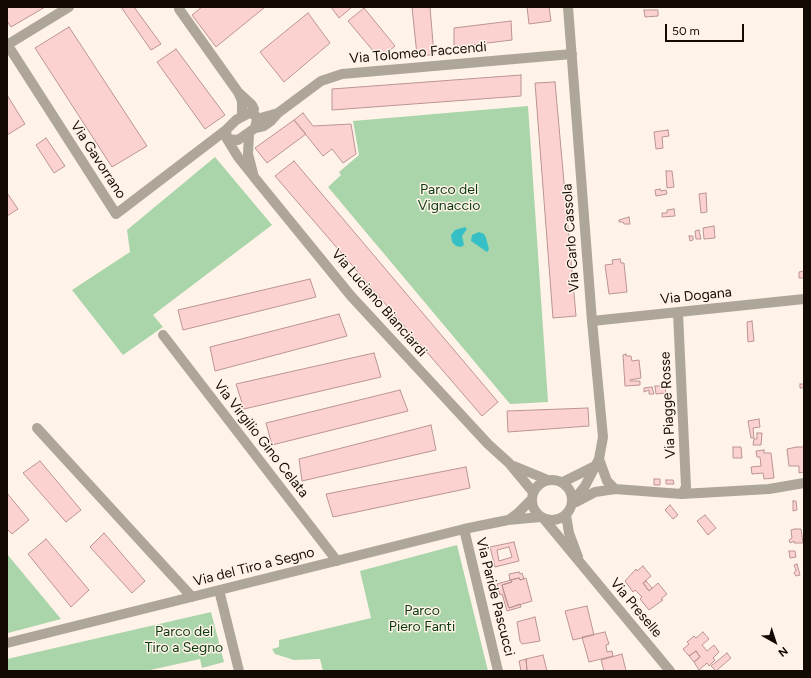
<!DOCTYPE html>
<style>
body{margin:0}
#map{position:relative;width:811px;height:678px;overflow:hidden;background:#fff3e9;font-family:Figtree,sans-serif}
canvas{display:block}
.frame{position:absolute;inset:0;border:8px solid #130a03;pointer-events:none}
.north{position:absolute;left:755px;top:622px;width:40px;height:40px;-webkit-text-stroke:3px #fff3e9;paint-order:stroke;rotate:141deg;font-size:11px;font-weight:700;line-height:16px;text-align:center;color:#130a03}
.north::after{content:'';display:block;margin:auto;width:14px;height:18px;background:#130a03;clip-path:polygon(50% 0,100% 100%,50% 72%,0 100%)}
.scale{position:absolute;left:665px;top:24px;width:79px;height:18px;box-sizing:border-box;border:2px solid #130a03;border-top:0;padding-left:5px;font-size:12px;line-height:14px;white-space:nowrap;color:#130a03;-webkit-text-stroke:3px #fff3e9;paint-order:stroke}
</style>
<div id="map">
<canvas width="811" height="678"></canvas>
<div class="frame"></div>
<div class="north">N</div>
<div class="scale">50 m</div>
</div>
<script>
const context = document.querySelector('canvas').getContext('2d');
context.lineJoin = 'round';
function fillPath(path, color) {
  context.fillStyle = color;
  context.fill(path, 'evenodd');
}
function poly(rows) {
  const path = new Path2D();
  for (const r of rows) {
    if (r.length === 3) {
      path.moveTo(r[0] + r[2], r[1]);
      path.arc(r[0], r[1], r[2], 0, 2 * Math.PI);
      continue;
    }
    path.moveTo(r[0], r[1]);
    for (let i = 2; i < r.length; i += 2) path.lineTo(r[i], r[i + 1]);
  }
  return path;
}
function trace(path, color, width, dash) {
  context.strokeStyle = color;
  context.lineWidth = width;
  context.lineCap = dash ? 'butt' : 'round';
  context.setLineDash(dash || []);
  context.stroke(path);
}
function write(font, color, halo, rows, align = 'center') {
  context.font = font + ' Figtree,sans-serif';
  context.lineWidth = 3;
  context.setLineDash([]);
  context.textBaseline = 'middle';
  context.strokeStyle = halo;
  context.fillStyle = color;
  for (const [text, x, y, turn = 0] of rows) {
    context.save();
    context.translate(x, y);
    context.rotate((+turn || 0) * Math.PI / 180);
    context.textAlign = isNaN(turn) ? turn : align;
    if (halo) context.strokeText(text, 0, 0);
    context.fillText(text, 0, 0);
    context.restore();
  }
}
const green = poly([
 [528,106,548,402,510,404,328,187,341,175,339,172,359,155,353,121],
 [215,157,272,225,153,315,163,327,123,355,72,290,130,252,127,230],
 [457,545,488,671,323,671,320,659,294,660,275,654,272,649,279,647,279,640,371,618,360,571],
 [7,554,61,619,8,633],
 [211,612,224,662,202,668,200,659,146,671,7,671,7,659]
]);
const water = poly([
 [465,227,467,229,462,236,464,245,461,247,456,246,452,242,451,235,455,230],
 [479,232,484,234,486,238,489,249,487,252,471,241,472,235]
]);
const building = poly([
 [7,7,45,7,11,27,7,21,7,7],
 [121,7,134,7,161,44,151,50,121,7],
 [202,7,265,7,216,47,192,15,202,7],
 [331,7,352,7,339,18,331,7],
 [412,7,430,7,434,55,417,55,412,7],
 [527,7,549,7,551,21,529,24,527,7],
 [364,8,395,46,380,59,348,21,364,8],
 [644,10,658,10,658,16,645,17,644,10],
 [308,13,330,43,284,82,260,52,308,13],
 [511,21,512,40,454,47,454,28,511,21],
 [69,27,147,146,112,167,35,48,69,27],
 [176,49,225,115,205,129,157,62,176,49],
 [521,75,521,96,332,110,332,89,521,75],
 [555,82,576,316,553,318,535,83,555,82],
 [7,95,25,124,7,135,7,95],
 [303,113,313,126,351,124,356,154,343,163,332,149,323,156,294,120,303,113],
 [294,120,306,134,267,163,255,148,294,120],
 [668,130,669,136,662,137,663,148,656,149,654,132,668,130],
 [46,138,65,166,54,173,36,145,46,138],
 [294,161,498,402,482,416,275,176,294,161],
 [666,171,672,171,674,187,667,188,666,171],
 [660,189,661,191,666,190,667,194,656,196,655,190,660,189],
 [7,193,18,209,7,216,7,193],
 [706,193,707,212,701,213,699,194,706,193],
 [674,209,675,216,662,217,662,213,667,213,667,210,674,209],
 [629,217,630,224,624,224,623,222,619,222,619,220,629,217],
 [714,226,715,238,704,239,703,228,714,226],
 [699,230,701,239,696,239,695,231,699,230],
 [689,236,693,236,693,240,690,241,689,236],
 [620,259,621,263,624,263,627,292,609,294,605,265,613,264,612,260,620,259],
 [804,271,804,278,799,278,799,272,804,271],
 [310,279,316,297,183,330,178,310,310,279],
 [339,314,347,336,215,371,210,347,339,314],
 [752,321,754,341,748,342,747,322,752,321],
 [374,353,381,377,244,409,236,384,374,353],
 [626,354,626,356,631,356,632,361,639,360,641,378,630,380,630,381,640,381,640,385,625,386,623,355,626,354],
 [800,384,804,384,804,388,800,388,800,384],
 [655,386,665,386,666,393,656,394,655,386],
 [652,387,654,394,649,394,649,390,644,392,644,388,652,387],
 [400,390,408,411,272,445,266,423,400,390],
 [588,408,589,426,508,432,507,411,588,408],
 [759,419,760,427,753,428,754,438,751,438,748,421,759,419],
 [431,425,436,450,302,481,299,459,431,425],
 [757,433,762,433,761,445,753,445,754,439,757,439,757,433],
 [733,447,741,447,742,458,733,458,733,447],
 [797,447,804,447,804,472,799,473,799,466,789,466,787,449,797,447],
 [764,450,764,453,771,453,774,478,764,479,763,473,752,474,751,467,761,466,760,457,757,457,756,451,764,450],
 [40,461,81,510,66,522,23,473,40,461],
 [466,467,470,488,333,517,326,494,466,467],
 [654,479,660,479,660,485,654,485,654,479],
 [666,480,673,480,674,484,666,484,666,480],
 [7,493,29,520,12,534,7,529,7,493],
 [793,501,796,501,797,510,793,511,793,501],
 [670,505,678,515,673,519,665,510,670,505],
 [705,515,716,528,708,535,697,521,705,515],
 [795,529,801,529,803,543,794,543,794,541,790,543,789,540,792,538,791,530,795,529],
 [104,533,145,581,132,593,90,547,104,533],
 [46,539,89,590,71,607,28,554,46,539],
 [514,542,519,561,495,567,490,547,514,542],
 [509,547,512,557,499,561,497,550,509,547],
 [789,551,795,551,796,557,790,558,789,551],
 [797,564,800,575,796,576,794,573,796,570,794,565,797,564],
 [643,566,651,576,643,583,649,591,658,583,667,594,661,599,663,600,649,610,640,599,642,597,635,590,633,592,625,581,636,569,637,571,643,566],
 [519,572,520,574,522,573,524,579,520,580,519,578,510,580,509,574,519,572],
 [519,578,520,580,526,578,532,601,509,608,502,585,512,582,511,580,519,578],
 [511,580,512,582,502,585,505,597,509,608,520,604,521,607,507,611,502,594,500,595,497,584,511,580],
 [646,581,652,588,649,591,643,583,646,581],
 [587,606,594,635,573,640,565,611,587,606],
 [535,617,540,641,522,644,520,641,517,622,535,617],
 [605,632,609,644,606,645,607,652,612,651,613,656,589,662,582,637,605,632],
 [703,632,709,639,702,645,707,651,714,645,719,652,713,658,715,660,709,666,707,663,699,670,694,662,700,657,696,651,689,656,683,649,689,644,687,642,694,636,696,638,703,632],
 [696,651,700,657,694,662,689,656,696,651],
 [727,653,731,658,716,671,711,666,727,653],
 [622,654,626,671,604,671,601,660,622,654],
 [543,655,547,671,527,671,526,659,543,655],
 [526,659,527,671,521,671,519,661,526,659]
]);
const minor = poly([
 [568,7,592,321,603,437,599,459,585,486,573,501],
 [179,9,238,92],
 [7,44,116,214,226,130],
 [7,45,69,7],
 [249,113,255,115,257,119,255,128,238,140,227,139,226,130,236,120,249,113],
 [278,113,321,81,342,74,572,54],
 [242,116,242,101,238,92,252,105,254,109,252,113],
 [255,128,264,126,271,121,278,113,257,119],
 [227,139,238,157,254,177,248,154,249,134],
 [254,177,351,296,488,444,509,463,533,492],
 [678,313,686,487,682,494],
 [592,321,804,299],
 [163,335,337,561],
 [37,428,192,597],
 [599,459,607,481,615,489],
 [514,466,548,480],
 [552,500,20],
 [563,482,595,466],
 [576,502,595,492,615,489,682,494,769,489,804,483],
 [566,515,569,533,578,557],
 [510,519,518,513,532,499],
 [544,519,670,671],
 [464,529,498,671],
 [219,590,239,671],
 [7,643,464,529,508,520,541,517]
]);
const streetNames = [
 ["Via Tolomeo Faccendi",418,53,-5],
 ["Via Gavorrano",98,160,57],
 ["Via Carlo Cassola",571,238,-94],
 ["Via Dogana",696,296,-6],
 ["Via Luciano Bianciardi",379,303,49],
 ["Via Piagge Rosse",668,405,-93],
 ["Via Virgilio Gino Celata",261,439,52],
 ["Via del Tiro a Segno",254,567,-14],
 ["Via Paride Pascucci",495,597,76],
 ["Via Preselle",636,608,50]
];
const parkNames = [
 ["Parco del",449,190],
 ["Vignaccio",449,206],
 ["Parco",422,611],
 ["Piero Fanti",422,627],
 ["Parco del",184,632],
 ["Tiro a Segno",184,648]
];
fillPath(green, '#aad4a9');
fillPath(water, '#36c0c6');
fillPath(building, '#fcd2d0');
trace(building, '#bb9492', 1);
trace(minor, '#aea799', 10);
write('14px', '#130a03', '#fff3e9', streetNames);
write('14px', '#0a390e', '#fff3e9', parkNames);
</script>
